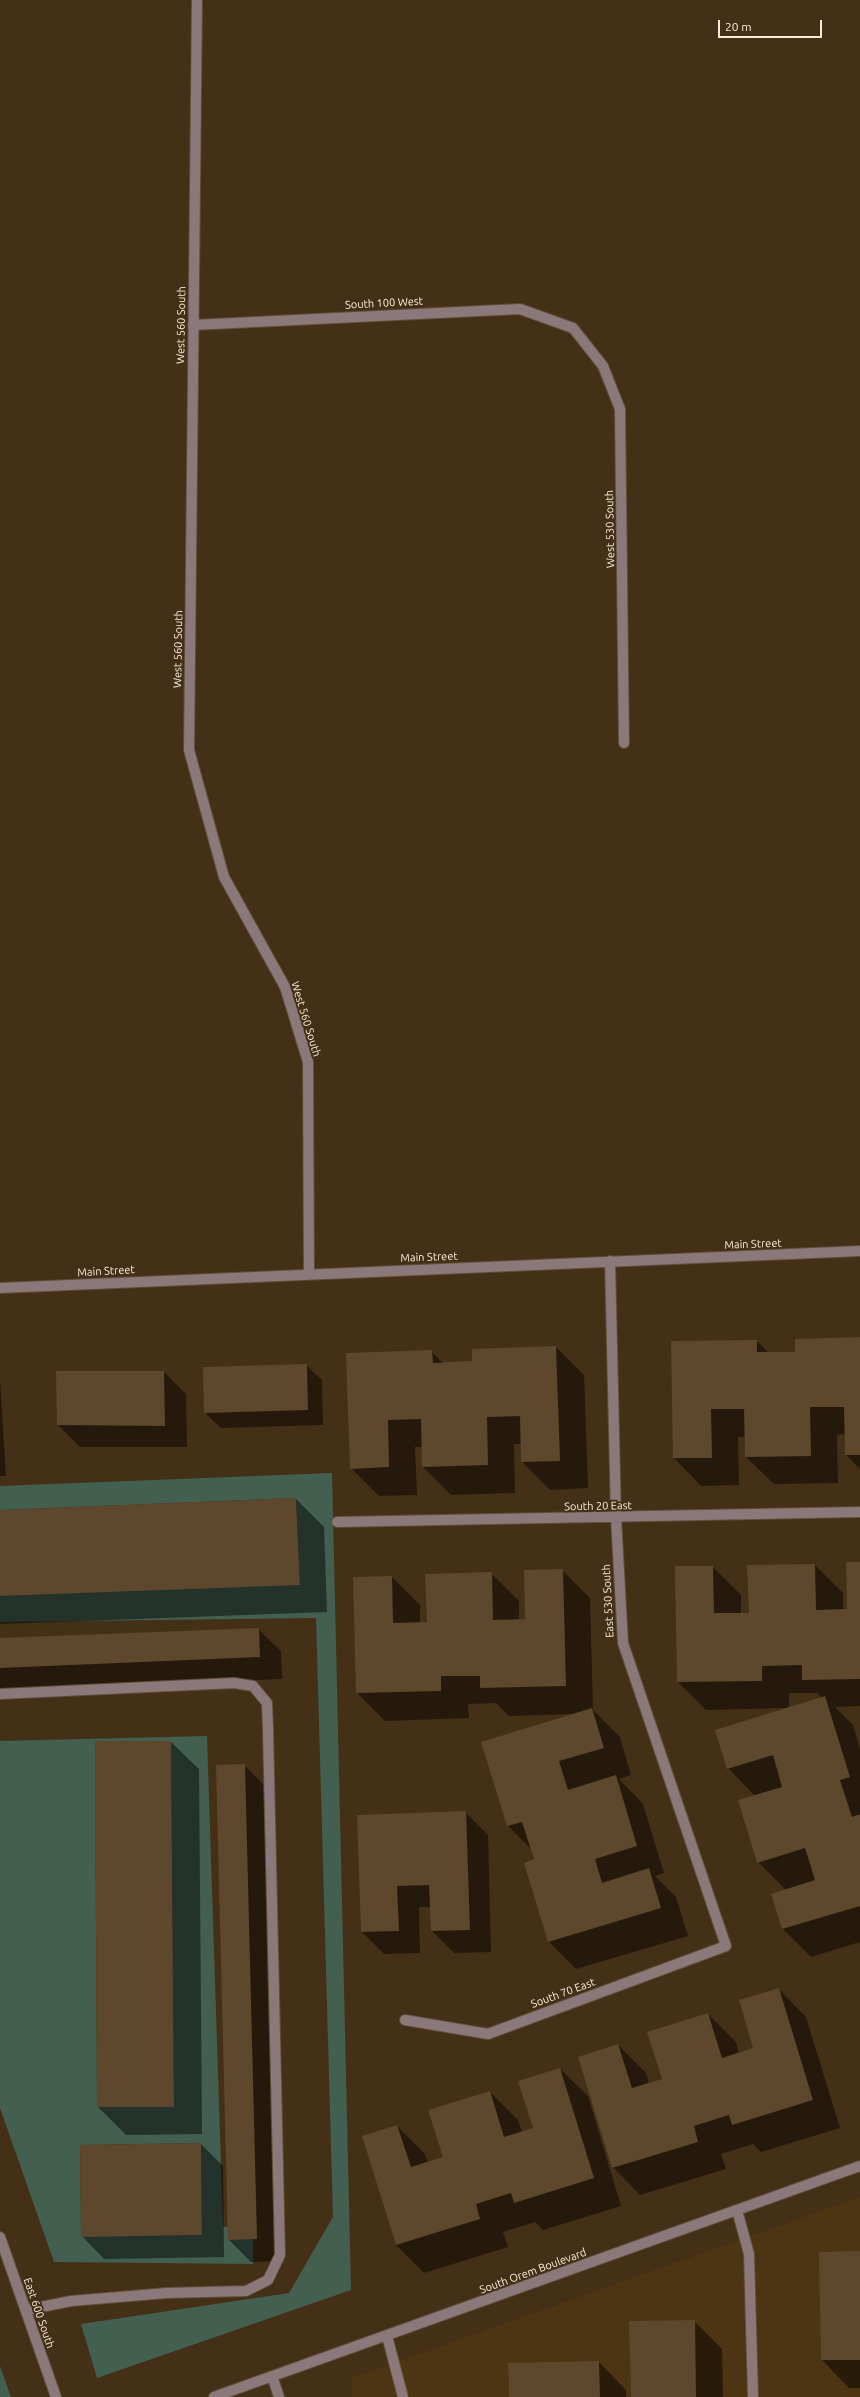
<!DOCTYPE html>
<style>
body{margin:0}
#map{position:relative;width:860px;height:2397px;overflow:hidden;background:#443016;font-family:Ubuntu,sans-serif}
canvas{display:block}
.scale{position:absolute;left:718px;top:20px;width:104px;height:18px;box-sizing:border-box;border:2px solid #faecdd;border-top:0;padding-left:5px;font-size:12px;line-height:14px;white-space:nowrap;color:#faecdd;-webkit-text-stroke:3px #443016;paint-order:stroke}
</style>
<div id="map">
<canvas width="860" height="2397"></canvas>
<div class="scale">20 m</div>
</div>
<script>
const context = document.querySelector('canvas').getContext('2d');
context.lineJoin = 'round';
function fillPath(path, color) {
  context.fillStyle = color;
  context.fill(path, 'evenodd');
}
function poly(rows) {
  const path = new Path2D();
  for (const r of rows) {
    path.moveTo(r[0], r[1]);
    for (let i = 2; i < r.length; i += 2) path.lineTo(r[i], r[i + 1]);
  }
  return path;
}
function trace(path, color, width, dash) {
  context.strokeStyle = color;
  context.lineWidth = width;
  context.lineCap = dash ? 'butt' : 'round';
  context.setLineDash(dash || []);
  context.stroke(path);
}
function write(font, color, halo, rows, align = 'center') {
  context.font = font + ' Ubuntu,sans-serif';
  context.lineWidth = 4;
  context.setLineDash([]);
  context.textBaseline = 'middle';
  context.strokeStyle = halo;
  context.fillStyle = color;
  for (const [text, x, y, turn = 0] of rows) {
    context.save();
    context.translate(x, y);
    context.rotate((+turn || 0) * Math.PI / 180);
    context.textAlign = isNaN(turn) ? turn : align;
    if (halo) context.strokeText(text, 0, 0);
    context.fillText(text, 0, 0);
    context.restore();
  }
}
const built = poly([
 [860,2197,860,2397,352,2397,351,2378]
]);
const green = poly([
 [332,1473,351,2290,97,2378,81,2324,289,2293,333,2217,316,1618,0,1622,0,1596,300,1584,296,1498,0,1510,0,1486],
 [207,1736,223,2227,253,2227,253,2264,54,2262,0,2108,0,1741],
 [95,1741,171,1741,174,2107,97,2107],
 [201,2143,202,2235,81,2236,80,2145],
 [0,2366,11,2397,0,2397]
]);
const shadow = poly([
 [860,1338,860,1469,846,1455,845,1434,837,1435,838,1483,774,1484,746,1457,745,1437,738,1437,739,1485,701,1486,674,1458,757,1341,769,1353,796,1353],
 [556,1347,584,1375,588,1488,550,1490,522,1462,521,1444,514,1444,515,1493,451,1495,423,1467,423,1447,415,1447,417,1495,379,1496,351,1468,431,1351,444,1364,473,1362],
 [306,1365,322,1380,323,1425,221,1428,205,1413],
 [164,1372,186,1394,187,1447,80,1447,58,1425],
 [0,1380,6,1476,0,1476],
 [296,1499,324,1527,327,1612,0,1624,0,1511],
 [860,1563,860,1706,835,1707,853,1725,860,1749,860,1942,811,1957,783,1929,773,1894,786,1890,758,1862,755,1796,728,1768,787,1708,706,1710,678,1682,713,1567,741,1595,741,1614,750,1613,815,1565,843,1593,843,1610,848,1610],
 [789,1693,817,1693,822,1698,789,1708],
 [562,1570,590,1598,593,1710,620,1737,631,1775,619,1779,643,1804,664,1873,655,1876,676,1897,688,1936,576,1969,549,1942,532,1850,507,1825,573,1714,509,1716,496,1703,468,1704,469,1718,385,1721,357,1693,354,1578,392,1577,420,1605,420,1623,428,1623,491,1573,519,1601,519,1620,526,1620],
 [258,1629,281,1651,282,1679,0,1690,0,1639],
 [96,1742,171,1742,199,1769,202,2134,126,2135,98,2107],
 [244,1765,266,1787,279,2261,251,2262,229,2240],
 [465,1812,488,1835,491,1952,454,1953,432,1931,431,1907,419,1907,420,1953,384,1954,362,1932,358,1816],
 [779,1989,806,2017,840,2128,761,2152,753,2144,721,2154,726,2169,640,2195,613,2167,618,2045,646,2073,649,2084,663,2080,708,2014,736,2042,739,2054,755,2049],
 [560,2069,588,2096,621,2206,543,2230,535,2222,503,2232,508,2247,424,2273,396,2245,363,2137,397,2126,425,2154,428,2163,444,2158,490,2092,518,2120,522,2132,534,2129],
 [201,2144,223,2166,224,2257,104,2259,82,2236],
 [860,2252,860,2388,849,2388,822,2360,820,2253],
 [694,2321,722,2349,723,2397,632,2397],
 [599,2362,626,2390,626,2397,510,2397]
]);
const building = poly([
 [860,1337,860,1455,845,1455,844,1407,810,1407,811,1456,745,1457,744,1409,711,1409,712,1458,673,1458,671,1341,757,1340,757,1352,795,1352,795,1339],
 [556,1346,560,1461,521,1462,520,1416,487,1417,488,1465,422,1467,421,1419,388,1420,389,1467,350,1469,346,1353,432,1350,433,1363,472,1361,472,1349],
 [307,1364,308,1410,204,1413,203,1367],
 [56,1371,164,1371,165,1426,57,1425],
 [296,1498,300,1585,0,1596,0,1510],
 [846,1562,860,1562,860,1679,802,1680,802,1665,762,1666,762,1681,677,1682,675,1566,713,1566,714,1613,749,1613,747,1565,815,1564,816,1610,847,1609],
 [563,1569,566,1686,480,1688,480,1676,441,1676,441,1691,356,1693,353,1577,392,1576,393,1623,427,1622,425,1574,492,1572,493,1620,525,1619,524,1570],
 [259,1628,260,1657,0,1668,0,1638],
 [825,1696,850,1777,840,1780,852,1817,860,1814,860,1906,782,1929,771,1894,815,1880,805,1848,757,1863,738,1800,782,1787,773,1755,727,1769,715,1730],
 [592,1708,604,1748,559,1761,568,1790,616,1775,637,1846,595,1859,602,1883,649,1868,661,1908,548,1942,524,1863,534,1859,522,1822,507,1826,481,1742],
 [95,1741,171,1741,174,2107,97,2107],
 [245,1764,257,2239,228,2240,216,1765],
 [466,1811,470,1930,431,1931,429,1885,397,1886,399,1931,361,1932,357,1815],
 [779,1988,813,2100,732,2125,729,2115,694,2126,698,2142,612,2168,578,2057,618,2044,632,2088,662,2079,647,2032,708,2013,722,2058,753,2048,739,2000],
 [560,2068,594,2178,514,2203,511,2193,476,2204,480,2219,396,2245,362,2136,397,2125,411,2167,443,2157,428,2110,490,2091,504,2137,533,2128,518,2081],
 [201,2143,202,2235,81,2237,80,2145],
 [860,2251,860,2360,821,2360,819,2252],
 [695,2320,696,2397,631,2397,629,2321],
 [599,2361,600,2397,509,2397,508,2363]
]);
const minor = poly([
 [197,0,189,750,224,877,285,987,308,1062,309,1274],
 [193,325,520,309,573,328,603,366,620,409,624,743],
 [0,1288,860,1251],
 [337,1522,860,1512],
 [0,1694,234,1683,253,1686,267,1703,268,1730,280,2255,268,2280,246,2291,167,2293,71,2301,26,2310],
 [405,2020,488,2034,726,1946,623,1643,616,1518,610,1261],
 [737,2210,749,2254,753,2397],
 [0,2237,56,2397],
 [387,2336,403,2397],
 [272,2376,279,2397],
 [214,2397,860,2166]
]);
const streetNames = [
 ["South 100 West",384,303,-3],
 ["West 560 South",181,325,-89],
 ["West 530 South",610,529,-91],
 ["West 560 South",178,649,-89],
 ["West 560 South",306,1019,73],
 ["Main Street",753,1244,-2],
 ["Main Street",429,1257,-2],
 ["Main Street",106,1271,-3],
 ["South 20 East",598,1506,-1],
 ["East 530 South",608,1601,-93],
 ["South 70 East",563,1993,-20],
 ["South Orem Boulevard",533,2271,-20],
 ["East 600 South",39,2313,71]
];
fillPath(built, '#4d3413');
fillPath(green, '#435f4f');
fillPath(shadow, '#0007');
fillPath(building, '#5d472d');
trace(minor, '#614e36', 12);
trace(minor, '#8a787b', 10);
write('11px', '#faecdd', '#443016', streetNames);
</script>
